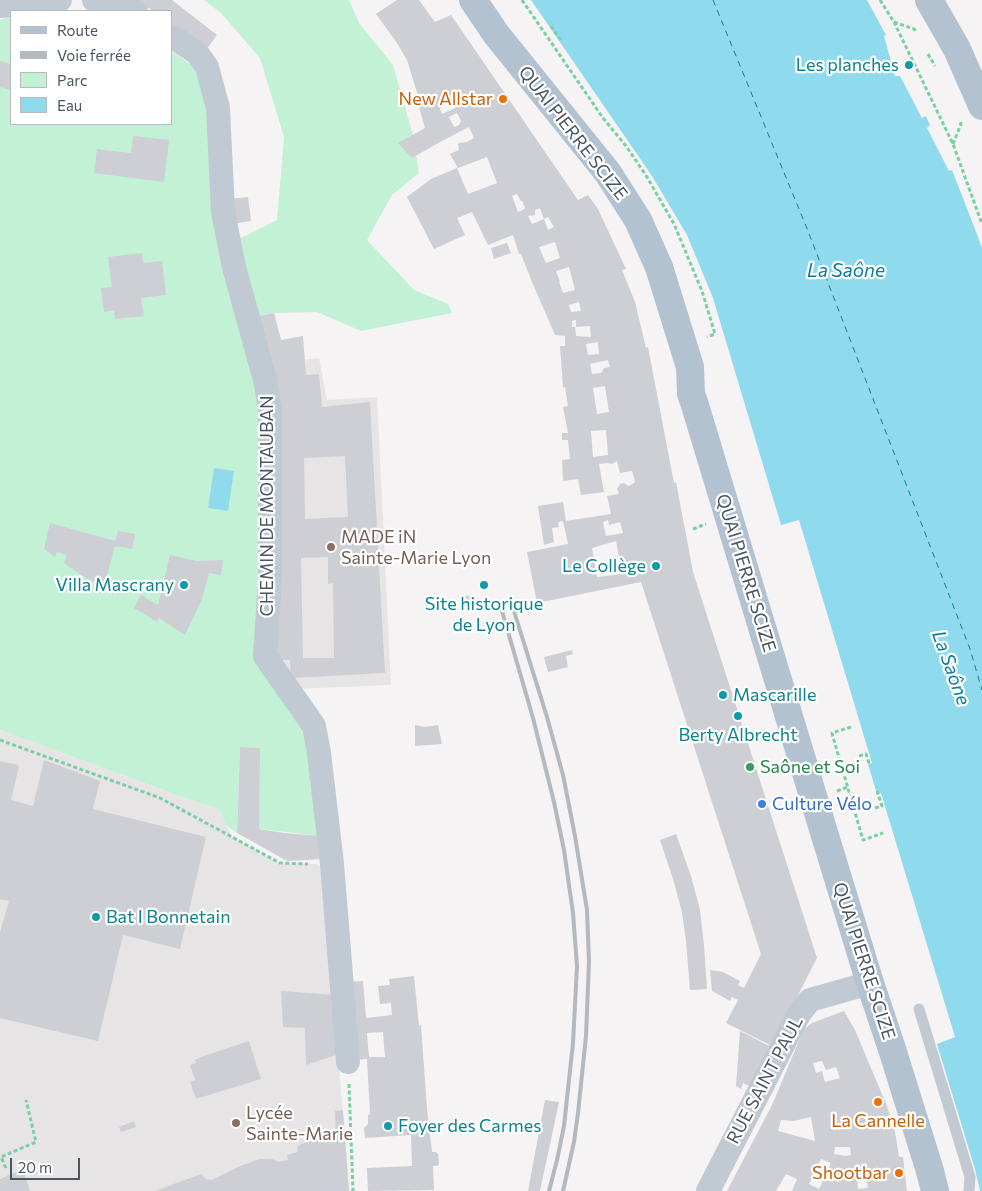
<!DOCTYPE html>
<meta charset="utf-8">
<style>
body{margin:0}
#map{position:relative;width:982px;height:1191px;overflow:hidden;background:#f5f3f3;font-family:Commissioner,sans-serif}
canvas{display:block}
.legend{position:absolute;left:10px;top:10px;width:162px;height:115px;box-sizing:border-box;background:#fff;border:1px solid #b7bbc0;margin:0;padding:6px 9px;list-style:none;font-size:15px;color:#4a5661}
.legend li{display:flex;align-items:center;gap:10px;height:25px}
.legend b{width:25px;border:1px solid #b7bbc0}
.scale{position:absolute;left:10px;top:1158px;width:70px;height:22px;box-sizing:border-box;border:2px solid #4a5661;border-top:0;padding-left:6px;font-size:15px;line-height:18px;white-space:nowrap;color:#4a5661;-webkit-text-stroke:4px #fff;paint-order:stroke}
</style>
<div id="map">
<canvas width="982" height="1191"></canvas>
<ul class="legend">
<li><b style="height:6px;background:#b3c2d1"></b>Route</li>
<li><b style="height:6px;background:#b5b8bd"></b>Voie ferrée</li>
<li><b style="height:14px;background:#c3f1d5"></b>Parc</li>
<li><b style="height:14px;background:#90daee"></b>Eau</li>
</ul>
<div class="scale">20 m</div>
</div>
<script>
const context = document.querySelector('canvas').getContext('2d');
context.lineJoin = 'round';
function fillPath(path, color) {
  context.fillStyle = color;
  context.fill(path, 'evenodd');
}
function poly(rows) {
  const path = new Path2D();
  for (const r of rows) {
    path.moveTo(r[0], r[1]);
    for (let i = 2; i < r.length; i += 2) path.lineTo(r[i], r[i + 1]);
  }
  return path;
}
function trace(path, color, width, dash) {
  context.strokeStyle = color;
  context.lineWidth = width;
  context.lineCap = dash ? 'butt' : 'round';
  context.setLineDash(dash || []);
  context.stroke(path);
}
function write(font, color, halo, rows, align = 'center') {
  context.font = font + ' Commissioner,sans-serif';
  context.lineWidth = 4.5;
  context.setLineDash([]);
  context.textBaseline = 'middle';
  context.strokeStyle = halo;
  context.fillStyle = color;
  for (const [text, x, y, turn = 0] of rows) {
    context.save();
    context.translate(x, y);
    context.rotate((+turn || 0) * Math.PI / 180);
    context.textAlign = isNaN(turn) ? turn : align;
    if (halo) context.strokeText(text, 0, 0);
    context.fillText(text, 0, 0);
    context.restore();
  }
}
const education = poly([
 [319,358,327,400,377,397,391,685,293,689,277,660,265,363],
 [0,730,185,798,219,809,232,837,280,863,316,864,323,868,349,1191,0,1191]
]);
const green = poly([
 [204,0,349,0,359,23,393,65,413,135,419,173,392,195,367,240,414,290,448,304,452,313,361,331,317,312,274,313,254,317,239,239,277,220,284,137,260,58,221,13],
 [11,16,11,124,171,124,171,51,197,69,210,101,260,390,259,649,303,725,322,836,259,829,259,748,240,747,237,833,226,825,219,809,185,798,0,730,0,20]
]);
const water = poly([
 [531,0,867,0,886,35,884,36,895,76,900,76,922,118,926,116,930,125,927,128,949,171,952,170,978,237,982,248,982,1191,980,1191,975,1169,937,1044,955,1037,881,793,877,794,868,764,872,763,799,520,781,525,713,298,687,235,652,176],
 [214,468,234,471,228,511,208,508]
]);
const ferry = poly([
 [713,0,806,226,970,649,982,690]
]);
const building = poly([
 [123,0,172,0,217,35,206,50,171,23,171,11,153,11,143,5],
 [397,0,419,0,435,22,451,15,578,200,588,195,598,209,626,269,622,270,635,302,646,348,648,347,674,483,676,482,693,572,817,958,772,1046,726,1023,738,1000,732,997,730,1001,712,991,710,970,723,972,740,981,738,985,744,988,761,954,641,582,537,603,527,552,568,544,563,521,558,522,559,527,552,528,554,542,544,545,538,506,563,502,566,521,611,514,607,496,619,494,617,489,620,484,624,483,628,486,631,485,635,482,632,471,620,473,617,461,612,464,608,463,599,464,604,492,581,495,578,479,563,481,562,460,570,459,568,440,562,440,562,433,568,433,563,407,568,406,565,387,563,388,560,346,565,346,565,336,555,335,532,282,521,254,519,254,513,235,488,245,472,212,457,218,465,235,434,249,407,197,431,179,457,168,468,194,497,183,487,157,458,168,450,154,459,150,458,145,459,143,467,142,474,138,469,127,442,141,412,158,398,143,425,128,417,100,419,99,407,60,397,43,376,14],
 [451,100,455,108,442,114,440,109,445,103],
 [457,113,461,121,459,125,454,127,449,117],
 [517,194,520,200,523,202,525,209,518,212,512,196],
 [540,208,544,219,532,224,528,216,535,215,535,210],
 [548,217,554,227,548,230,544,219],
 [555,242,560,258,546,263,539,247],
 [569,267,575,290,563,293,559,282,560,282,556,271],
 [579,302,581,311,571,312,569,305],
 [576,320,576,327,590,326,591,337,576,336,575,327,572,327,572,321],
 [598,342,599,354,588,355,586,344],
 [608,360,610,367,604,368,601,373,592,374,590,364],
 [605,386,609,412,597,414,593,388],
 [606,430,608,455,593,457,591,431],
 [608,520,609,525,620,522,623,533,606,536,603,522],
 [616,541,622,574,597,577,592,548],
 [0,61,11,64,11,90,0,87],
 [133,136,169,140,164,182,94,173,97,149,131,153],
 [248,197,251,221,232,224,229,199],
 [507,243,511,253,494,259,491,248],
 [142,253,143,263,162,261,166,295,141,298,144,316,115,319,114,310,104,312,101,288,112,287,108,257],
 [274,313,281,340,303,336,306,375,319,374,322,407,370,402,385,673,291,678,290,660,277,660,254,317],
 [345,456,348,517,305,519,304,458],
 [328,557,328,584,333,583,334,658,303,658,301,558],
 [50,523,115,541,118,531,135,534,132,549,115,546,104,587,81,575,64,563,67,555,57,552,55,557,44,549],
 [170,555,196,561,223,560,221,575,209,573,202,599,185,635,159,618,157,622,134,608,141,595,158,605],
 [462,595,471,596,468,611,459,609],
 [572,650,573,654,566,656,568,667,548,672,544,657],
 [415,725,424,727,438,725,442,744,415,746],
 [240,747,260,748,259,829,284,833,322,836,323,859,287,861,237,833],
 [44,760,100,781,93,809,206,837,180,949,123,935,98,1041,0,1018,0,932,9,901,0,899,0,761,18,765,17,766,19,766,11,800,33,806],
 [676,834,691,876,700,910,704,945,707,989,690,990,686,941,682,912,674,882,660,840],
 [414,976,419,1026,421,1025,427,1109,432,1152,436,1152,438,1154,439,1164,437,1166,433,1166,434,1190,368,1191,367,1168,412,1166,411,1135,365,1138,364,1128,368,1124,368,1115,370,1114,367,1059,353,1060,347,982,363,981,366,1018,392,1015,391,1003,380,1004,378,986,390,985,389,979],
 [383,1032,385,1057,369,1057,367,1033],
 [281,991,335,995,339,1054,306,1065,305,1028,283,1027],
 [844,1011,855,1030,887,1106,895,1132,899,1157,903,1157,907,1191,792,1191,797,1179,786,1174,776,1191,727,1191,772,1105,804,1029,812,1023],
 [822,1061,826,1070,836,1067,840,1078,825,1082,822,1071,816,1073,813,1063],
 [811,1117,815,1141,778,1131,781,1120,794,1121],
 [846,1118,849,1128,833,1130,833,1125,841,1124,840,1119],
 [835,1147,850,1147,851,1155,846,1156,834,1154],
 [821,1159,831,1163,819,1189,809,1184],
 [866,1175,868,1188,858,1189,857,1177],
 [740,1031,771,1047,751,1087,743,1083,741,1089,736,1086],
 [249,1041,261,1079,196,1099,190,1082,195,1080,190,1065,196,1063,195,1060,201,1057],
 [545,1100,559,1102,540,1191,528,1191],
 [343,1110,349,1191,155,1191,201,1174,206,1179,212,1180,238,1167,259,1159,272,1159,279,1162,288,1160,287,1155,298,1152,297,1147,299,1145,324,1135,326,1141,336,1138,335,1111],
 [134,1121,136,1127,121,1132,119,1127],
 [23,1169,30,1191,0,1191,0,1179]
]);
const path = poly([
 [522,0,603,118,626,146,647,177,674,224,702,291,715,334,707,337],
 [880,0,894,22,953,144,982,224],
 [894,22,914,29,916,31],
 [551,26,562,42],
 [928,54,935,66],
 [953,144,961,124,959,120],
 [693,529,706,524],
 [851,727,832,733,833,737,863,840,883,833],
 [0,740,160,798,280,863,308,864],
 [859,756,866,754,870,766],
 [837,791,848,787],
 [875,808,882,806,877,791],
 [349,1084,353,1191],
 [6,1168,1,1157,36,1142,26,1100]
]);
const lane = poly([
 [919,1009,970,1177,969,1191]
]);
const street = poly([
 [94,0,115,4,136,11],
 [0,6,60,0],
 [171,36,197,53,207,67,218,108,223,212,234,267,265,380,270,408,270,580,265,656,314,726,319,753,332,864,348,1062],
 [708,1191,799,1014,810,1000,870,983]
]);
const primary = poly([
 [473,0,496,34,608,173,638,220,659,267,690,367,691,394,694,402,826,839,870,983,893,1052,930,1171,935,1191],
 [929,0,957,49,982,106]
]);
const rail = poly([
 [513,608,547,717,563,775,575,836,587,910,589,962,586,1036,578,1113,574,1142,563,1191],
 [502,611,533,718,554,802,564,850,573,913,577,966,573,1043,564,1126,557,1160,549,1191]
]);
const markers = [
 [909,65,5,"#0f9aa8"],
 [503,99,5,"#e8710a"],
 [331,547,5,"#8d6e63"],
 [656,566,5,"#0f9aa8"],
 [184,585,5,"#0f9aa8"],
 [484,585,5,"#0f9aa8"],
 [723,695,5,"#0f9aa8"],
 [738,716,5,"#0f9aa8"],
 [750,767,5,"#2e9e5b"],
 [762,804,5,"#3f7fe0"],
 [96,917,5,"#0f9aa8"],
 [878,1102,5,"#e8710a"],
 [236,1123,5,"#8d6e63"],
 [388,1126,5,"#0f9aa8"],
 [899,1173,5,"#e8710a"]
];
const cultureNames = [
 ["Les planches",899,65],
 ["Le Collège",646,566],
 ["Villa Mascrany",174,585],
 ["Site historique",484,604,"center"],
 ["de Lyon",484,625,"center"],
 ["Mascarille",733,695,"left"],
 ["Berty Albrecht",738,735,"center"],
 ["Bat I Bonnetain",106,917,"left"],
 ["Foyer des Carmes",398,1126,"left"]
];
const foodNames = [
 ["New Allstar",493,99],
 ["La Cannelle",878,1121,"center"],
 ["Shootbar",889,1173]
];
const streetNames = [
 ["QUAI PIERRE SCIZE",573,133,52],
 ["CHEMIN DE MONTAUBAN",267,506,-90],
 ["QUAI PIERRE SCIZE",746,573,73],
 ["QUAI PIERRE SCIZE",864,961,72],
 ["RUE SAINT PAUL",765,1080,-62]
];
const educationNames = [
 ["MADE iN",341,537],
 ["Sainte-Marie Lyon",341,558],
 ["Lycée",246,1113],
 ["Sainte-Marie",246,1134]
];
const leisureNames = [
 ["Saône et Soi",760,767]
];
const shopNames = [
 ["Culture Vélo",772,804]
];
const waterNames = [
 ["La Saône",846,271],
 ["La Saône",951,668,70]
];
fillPath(education, '#e6e4e5');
fillPath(green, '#c3f1d5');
fillPath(water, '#90daee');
trace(ferry, '#0c7c9b', 1, [6, 5]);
fillPath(building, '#cdcfd5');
trace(path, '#7ad0a6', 3, [4, 2.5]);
trace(lane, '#c1cad2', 11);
trace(street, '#c1cad2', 24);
trace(primary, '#b3c2d1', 28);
trace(rail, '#b5b8bd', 4);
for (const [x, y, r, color] of markers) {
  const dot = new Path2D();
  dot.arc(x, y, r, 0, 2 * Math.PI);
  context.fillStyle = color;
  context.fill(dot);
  trace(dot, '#fff', 2);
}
write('18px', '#0d838f', '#fff', cultureNames, 'right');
write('18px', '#c56008', '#fff', foodNames, 'right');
write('18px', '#4a5661', '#fff', streetNames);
write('18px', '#785e54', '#fff', educationNames, 'left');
write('18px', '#27864d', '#fff', leisureNames, 'left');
write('18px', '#366cbe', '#fff', shopNames, 'left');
write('italic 19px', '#0c7c9b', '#fff', waterNames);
</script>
